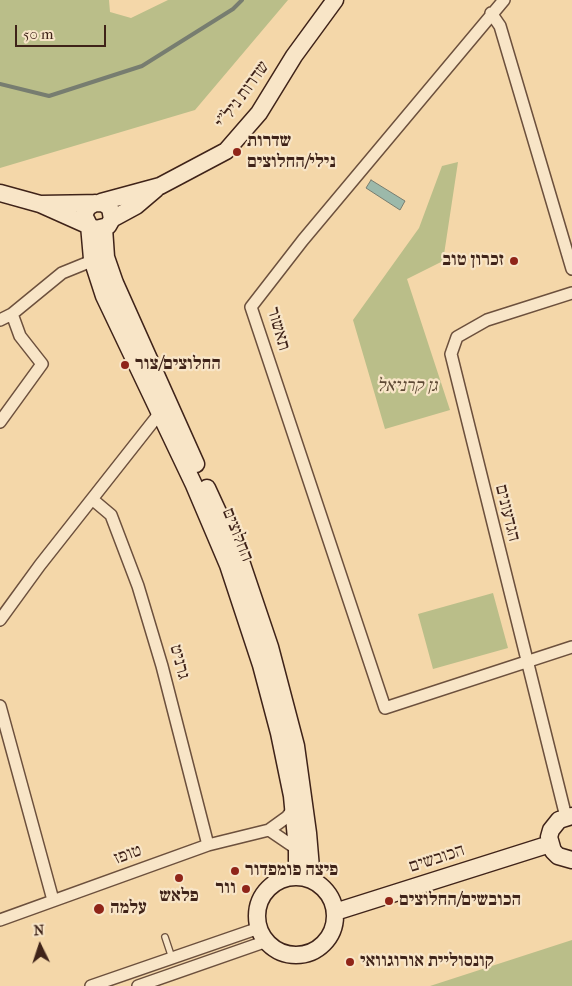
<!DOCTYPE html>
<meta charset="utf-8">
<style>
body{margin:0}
#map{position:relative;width:572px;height:986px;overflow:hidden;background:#f4d7a9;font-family:"IM FELL French Canon",serif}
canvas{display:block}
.north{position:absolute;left:15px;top:921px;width:50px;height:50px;-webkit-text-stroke:4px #f8e5c7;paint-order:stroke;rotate:356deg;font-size:14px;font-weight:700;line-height:20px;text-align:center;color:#3f2319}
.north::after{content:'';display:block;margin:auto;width:18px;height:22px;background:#3f2319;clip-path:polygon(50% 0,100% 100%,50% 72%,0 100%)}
.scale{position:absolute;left:15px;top:25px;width:91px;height:22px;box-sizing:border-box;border:2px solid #3f2319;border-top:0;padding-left:6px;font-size:15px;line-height:18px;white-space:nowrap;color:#3f2319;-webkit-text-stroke:4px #f8e5c7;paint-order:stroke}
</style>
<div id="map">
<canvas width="572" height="986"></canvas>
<div class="north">N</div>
<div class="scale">50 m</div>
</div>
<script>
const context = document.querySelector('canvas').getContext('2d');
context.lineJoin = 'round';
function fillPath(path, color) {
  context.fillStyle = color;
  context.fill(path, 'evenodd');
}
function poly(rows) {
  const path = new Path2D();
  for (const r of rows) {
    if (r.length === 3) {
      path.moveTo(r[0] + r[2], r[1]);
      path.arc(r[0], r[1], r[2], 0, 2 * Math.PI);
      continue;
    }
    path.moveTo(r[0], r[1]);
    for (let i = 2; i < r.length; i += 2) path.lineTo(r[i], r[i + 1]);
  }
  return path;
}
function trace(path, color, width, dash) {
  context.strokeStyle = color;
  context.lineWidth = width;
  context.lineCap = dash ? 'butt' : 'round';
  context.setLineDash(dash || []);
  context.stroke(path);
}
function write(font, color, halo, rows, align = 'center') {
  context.font = font + ' "IM FELL French Canon","Frank Ruhl Libre",serif';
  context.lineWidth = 4.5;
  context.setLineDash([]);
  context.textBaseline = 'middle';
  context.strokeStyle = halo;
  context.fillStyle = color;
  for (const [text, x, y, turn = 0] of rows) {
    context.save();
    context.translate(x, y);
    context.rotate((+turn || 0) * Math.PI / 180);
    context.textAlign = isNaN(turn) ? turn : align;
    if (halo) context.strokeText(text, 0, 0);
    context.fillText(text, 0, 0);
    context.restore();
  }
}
const green = poly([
 [0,0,109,0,110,12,131,18,168,0,288,0,195,110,0,168],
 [458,162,443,261,407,279,450,410,385,429,353,320,419,228,442,166],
 [493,593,508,648,433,669,418,614],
 [572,940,572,986,430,986]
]);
const water = poly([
 [371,180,405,201,400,210,366,188,371,180]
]);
const stream = poly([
 [0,84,49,96,142,66,233,9,242,0]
]);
const lane = poly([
 [165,937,172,958]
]);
const street = poly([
 [504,0,303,240,251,307,385,708,572,647],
 [491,13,500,26,572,269],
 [0,320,12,314,62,273,99,258],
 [0,422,42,364,20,336,12,314],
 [92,499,111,515,138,586,162,666,208,845],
 [0,620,40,565,159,414],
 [0,706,53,900],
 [566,817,451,354,457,337,487,320,572,293],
 [269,830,297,849],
 [0,920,208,845,269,830,287,817,293,809],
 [91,986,259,928],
 [138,986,267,941]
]);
const secondary = poly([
 [0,193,40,204,96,229,108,226,112,219,110,208,103,203,40,204],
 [101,202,160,186,226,151,259,113,294,56,335,0],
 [95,203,88,207,84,215,89,225,92,259,104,296,194,485,228,565,261,665,279,733,292,796,297,849,297,877],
 [112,219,136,206,156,189],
 [104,228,106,257,115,283,196,464],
 [207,488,242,564,270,647,296,746,308,833,312,880],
 [572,816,559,820,551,830,549,837,553,851,558,856,572,860],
 [296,916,39],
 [335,912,550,844]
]);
const markers = [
 [237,152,5,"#8f2418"],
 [514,261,5,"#8f2418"],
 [125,365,5,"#8f2418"],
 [235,871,5,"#8f2418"],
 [179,878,5,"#8f2418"],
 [246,889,5,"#8f2418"],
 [389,901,5,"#8f2418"],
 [99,909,6,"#8f2418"],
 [350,962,5,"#8f2418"]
];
const streetNames = [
 ["שדרות ניל\"י",243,95,-54],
 ["תאשור",278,329,74],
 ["הגדעונים",507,513,76],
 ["החלוצים",237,535,68],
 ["גרניט",179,662,75],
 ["טופז",128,855,-20],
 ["הכובשים",437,859,-18]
];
const poiNames = [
 ["שדרות",247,142],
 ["נילי/החלוצים",247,163],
 ["זכרון טוב",504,261,"right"],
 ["החלוצים/צור",135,365],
 ["פיצה פומפדור",245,871],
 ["וור",236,889,"right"],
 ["פלאש",179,897,"center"],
 ["הכובשים/החלוצים",399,901],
 ["עלמה",110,909],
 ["קונסוליית אורוגוואי",360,962]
];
const parkNames = [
 ["גן קרניאל",407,387]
];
fillPath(green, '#babe89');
fillPath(water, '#9cb9aa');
trace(water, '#777d70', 1);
trace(stream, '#777d70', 4);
trace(lane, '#6c503d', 8);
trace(street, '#6c503d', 14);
trace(secondary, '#3f2319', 19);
trace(lane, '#f8e5c7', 5.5);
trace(street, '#f8e5c7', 11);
trace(secondary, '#f8e5c7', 16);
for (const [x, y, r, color] of markers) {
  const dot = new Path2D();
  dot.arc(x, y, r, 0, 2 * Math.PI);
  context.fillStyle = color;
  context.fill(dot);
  trace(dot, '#f8e5c7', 2);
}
write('18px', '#3f2319', '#f8e5c7', streetNames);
write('bold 18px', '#3f2319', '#f8e5c7', poiNames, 'left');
write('italic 18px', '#5e4a35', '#f8e5c7', parkNames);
</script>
